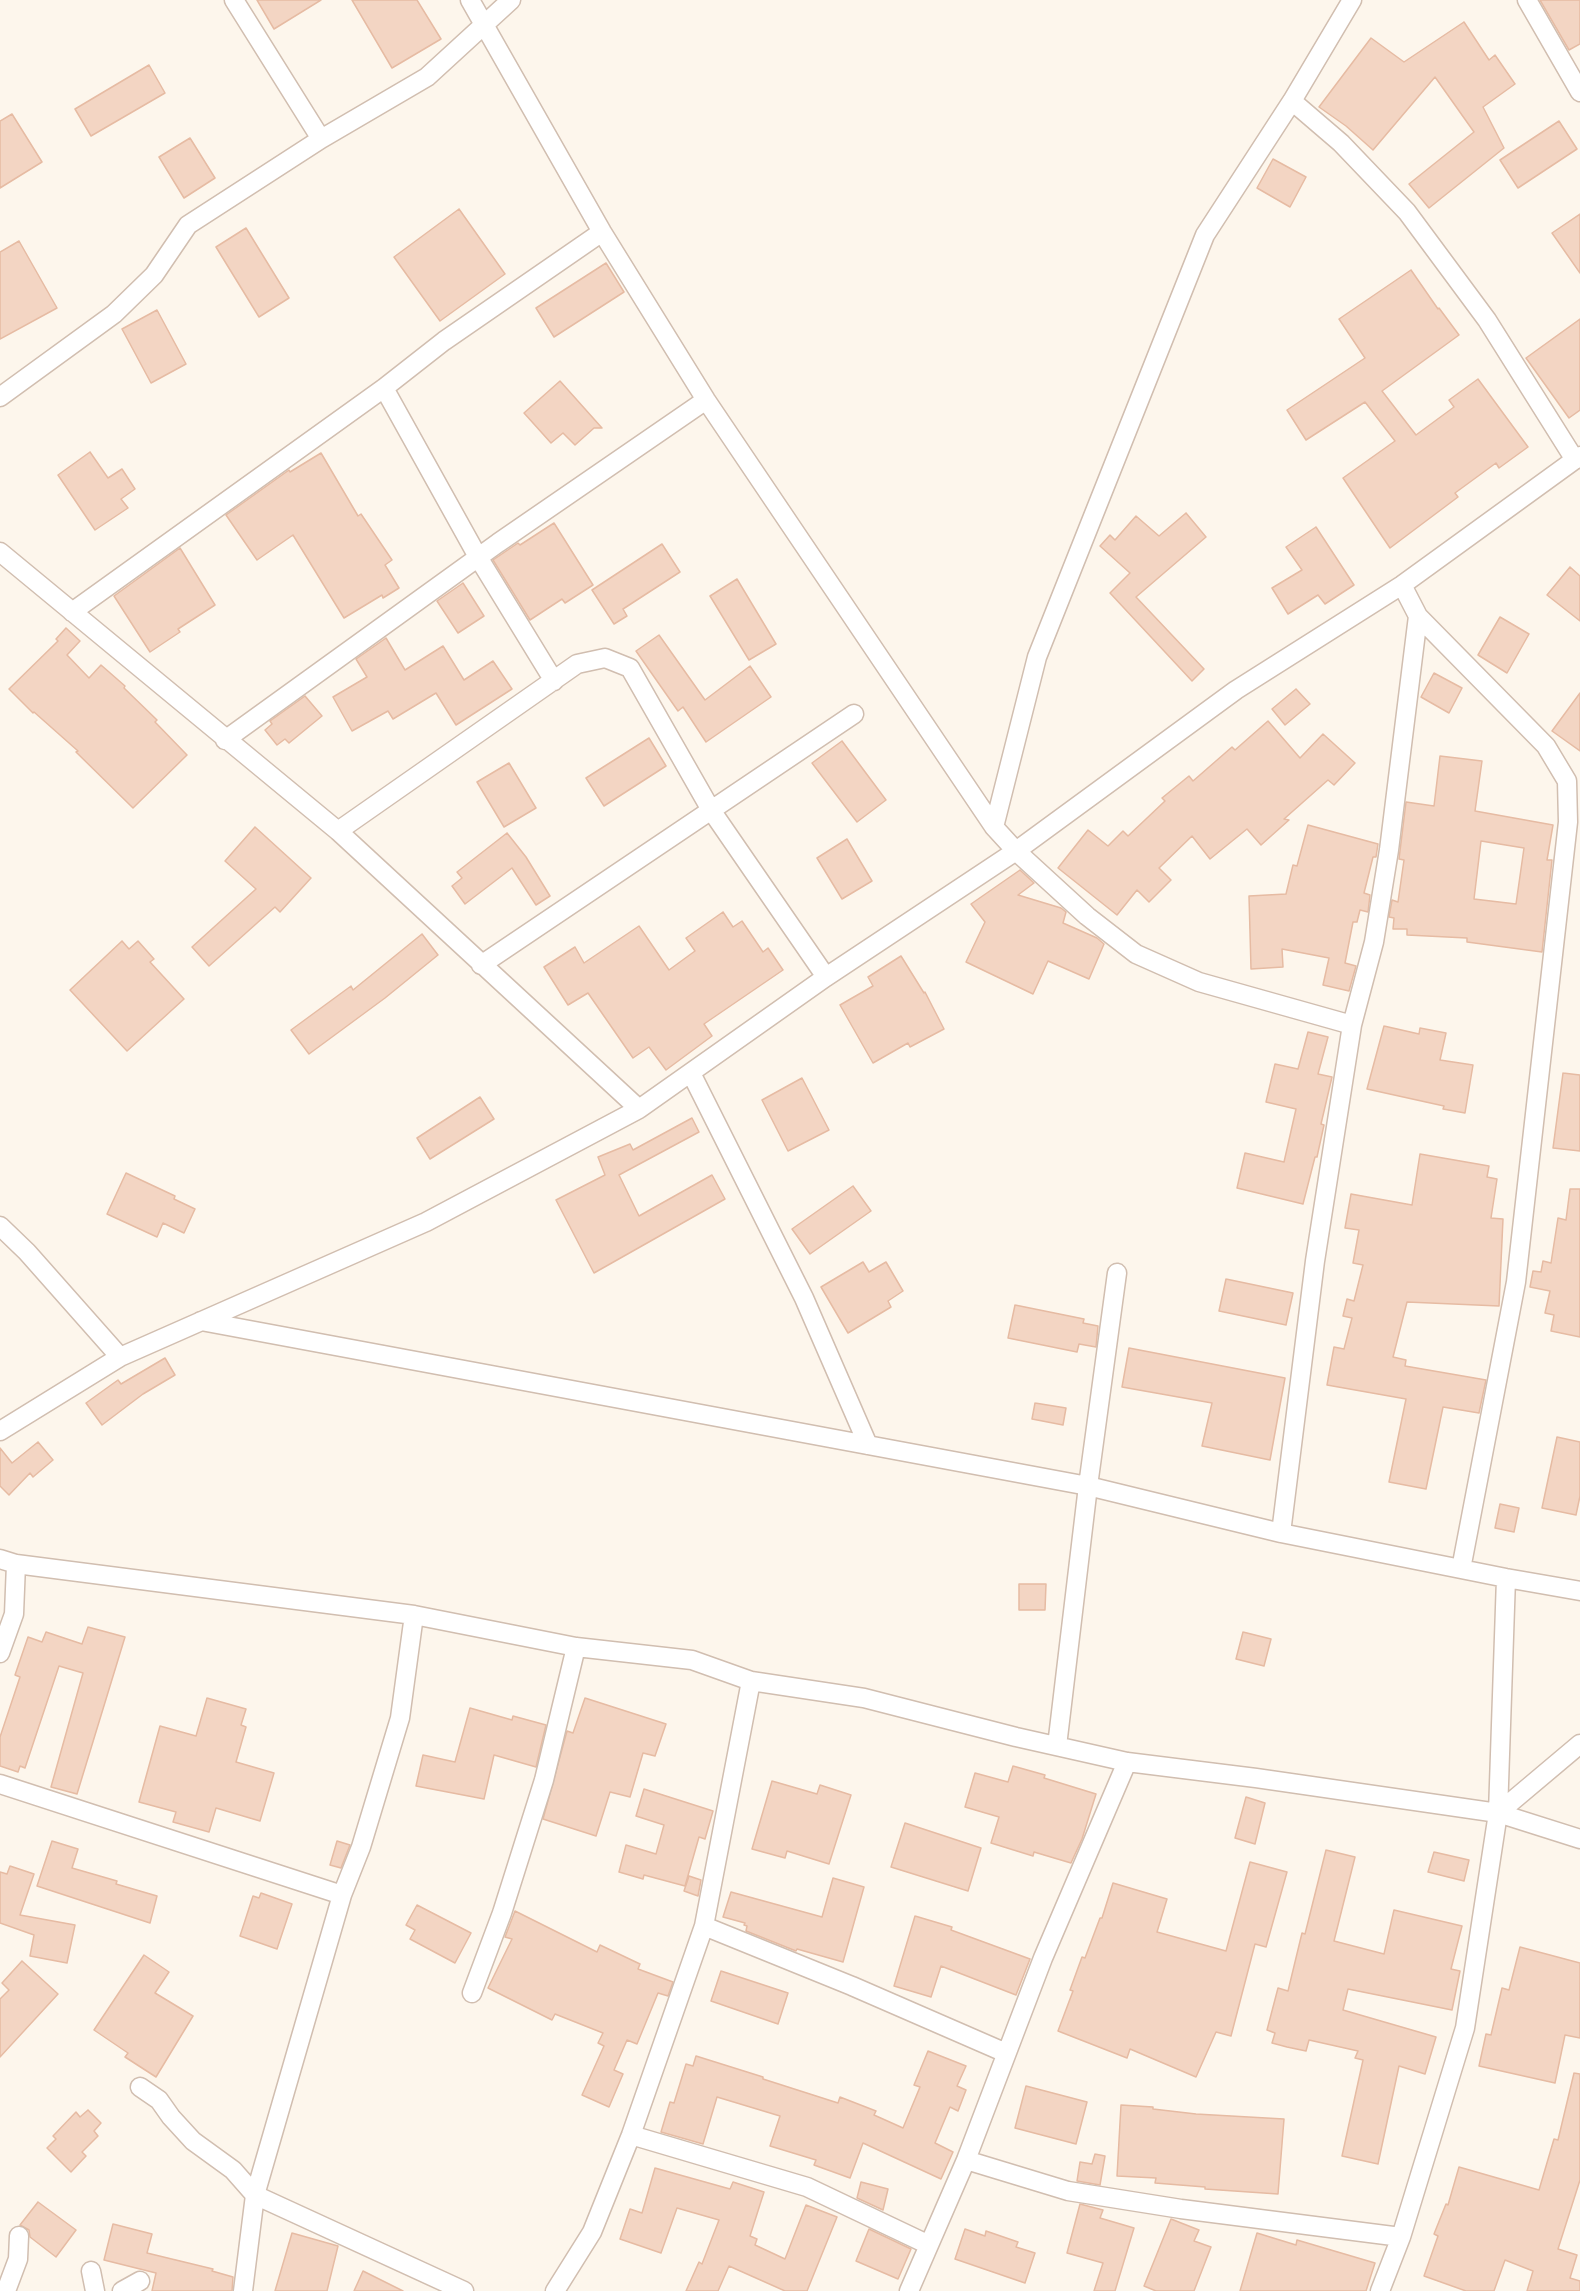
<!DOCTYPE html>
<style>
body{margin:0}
canvas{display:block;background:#fdf6ec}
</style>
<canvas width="1580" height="2291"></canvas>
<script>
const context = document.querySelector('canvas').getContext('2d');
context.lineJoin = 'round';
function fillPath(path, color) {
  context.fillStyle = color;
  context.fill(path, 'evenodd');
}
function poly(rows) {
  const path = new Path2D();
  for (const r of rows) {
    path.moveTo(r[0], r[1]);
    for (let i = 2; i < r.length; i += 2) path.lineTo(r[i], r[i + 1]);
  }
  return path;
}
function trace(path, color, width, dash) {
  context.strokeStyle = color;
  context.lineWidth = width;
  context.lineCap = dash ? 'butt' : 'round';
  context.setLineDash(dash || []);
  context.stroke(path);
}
const building = poly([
 [257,0,321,0,274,29,257,0],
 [352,0,417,0,441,39,392,68,352,0],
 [1540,0,1580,0,1580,44,1569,50,1540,0],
 [1464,22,1489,60,1495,55,1515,84,1483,107,1504,148,1429,208,1409,184,1474,132,1435,77,1373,150,1346,126,1319,107,1371,38,1404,62,1464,22],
 [149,65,165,93,91,136,75,109,149,65],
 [12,114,42,162,0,188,0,121,12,114],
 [1559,121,1577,149,1518,188,1500,160,1559,121],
 [190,138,215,178,184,198,159,157,190,138],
 [1273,159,1306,177,1290,207,1257,188,1273,159],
 [459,209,505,274,440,321,394,257,459,209],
 [1580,214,1580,273,1552,233,1580,214],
 [246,228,289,298,259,317,216,247,246,228],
 [19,241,57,308,0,339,0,252,19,241],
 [606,263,624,292,554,337,536,308,606,263],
 [1411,270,1438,309,1439,308,1459,335,1382,391,1416,435,1454,407,1449,400,1478,379,1528,447,1499,468,1496,463,1455,493,1458,497,1390,548,1343,478,1395,441,1365,402,1306,440,1287,410,1365,358,1339,319,1411,270],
 [157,310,186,364,151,383,122,329,157,310],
 [1580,319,1580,410,1569,418,1526,358,1580,319],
 [560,381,602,428,594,428,575,445,563,433,551,443,524,413,560,381],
 [90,452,108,478,122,469,135,489,121,499,128,508,95,530,58,475,90,452],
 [321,453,358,516,361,514,392,560,385,565,399,588,383,598,382,595,344,618,293,535,257,560,226,515,289,470,290,472,321,453],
 [1186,513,1206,537,1136,597,1204,669,1192,681,1110,593,1130,573,1100,546,1110,535,1115,540,1136,516,1159,536,1186,513],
 [554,523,593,585,565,603,562,599,530,620,493,560,518,543,520,545,554,523],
 [1316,527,1354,585,1325,604,1318,595,1288,614,1272,588,1302,570,1286,547,1316,527],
 [662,544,680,572,623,609,627,616,614,624,592,590,662,544],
 [180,548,215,605,178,629,180,632,150,652,114,596,180,548],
 [1570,567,1580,576,1580,621,1547,595,1570,567],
 [737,579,776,644,749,660,710,596,737,579],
 [463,583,484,616,458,633,437,601,463,583],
 [1500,617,1529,634,1507,673,1478,655,1500,617],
 [66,628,80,641,67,655,89,678,101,665,125,686,124,688,157,720,155,722,187,755,133,808,76,752,78,751,34,712,33,713,9,689,58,641,56,639,66,628],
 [659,635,705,700,750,666,771,697,706,742,683,707,678,711,636,651,659,635],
 [386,638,405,670,443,646,464,680,493,661,512,689,456,725,436,693,393,719,388,711,352,731,333,697,367,677,356,659,386,638],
 [1434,673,1462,688,1449,713,1421,697,1434,673],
 [1296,689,1310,704,1285,725,1272,709,1296,689],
 [1580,693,1580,751,1552,731,1580,693],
 [305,696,322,716,289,743,285,739,277,745,265,730,272,724,270,721,305,696],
 [1268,721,1300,758,1323,734,1355,763,1334,785,1328,780,1284,819,1289,820,1261,845,1247,829,1210,859,1192,836,1159,868,1171,880,1149,902,1137,890,1117,915,1058,868,1088,830,1108,846,1123,831,1128,836,1165,801,1162,798,1189,776,1193,781,1232,747,1235,750,1268,721],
 [649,738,666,766,604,806,586,778,649,738],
 [842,741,886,800,857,822,812,763,842,741],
 [1440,756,1482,761,1475,811,1553,825,1547,860,1552,860,1542,952,1467,942,1467,938,1407,935,1407,929,1393,929,1394,918,1389,917,1392,900,1398,902,1404,860,1399,859,1406,802,1434,806,1440,756],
 [1481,841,1524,848,1516,904,1474,899,1481,841],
 [509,763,536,808,504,827,477,782,509,763],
 [1308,825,1378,844,1376,857,1373,857,1364,893,1370,895,1368,912,1360,910,1357,922,1353,922,1345,963,1356,966,1349,991,1323,985,1329,958,1282,949,1283,967,1251,969,1249,896,1286,894,1293,865,1297,866,1308,825],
 [255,827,311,878,280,912,275,907,209,966,192,947,256,889,225,861,255,827],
 [507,833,526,857,550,896,536,905,512,868,465,904,452,886,462,878,457,872,507,833],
 [847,839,872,881,842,899,817,858,847,839],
 [1020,870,1034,883,1018,895,1061,908,1066,912,1063,923,1097,938,1104,944,1089,979,1048,961,1033,994,966,962,985,922,971,904,1020,870],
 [723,912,733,927,742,921,763,952,768,948,783,970,704,1024,712,1036,666,1070,649,1047,633,1058,588,993,568,1005,544,967,575,947,584,963,639,926,669,970,695,951,686,938,723,912],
 [422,934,438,955,385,998,309,1054,291,1030,351,986,353,990,422,934],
 [122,941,129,949,138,941,154,959,150,962,184,999,127,1051,70,990,122,941],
 [901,956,924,993,925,992,944,1029,910,1047,908,1043,873,1063,840,1005,873,986,868,977,901,956],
 [1384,1026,1419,1034,1420,1028,1446,1033,1440,1060,1473,1065,1465,1113,1443,1109,1444,1106,1367,1089,1384,1026],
 [1308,1032,1328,1037,1318,1074,1332,1077,1321,1124,1324,1125,1317,1157,1315,1157,1303,1204,1237,1188,1245,1153,1284,1162,1296,1109,1266,1102,1275,1064,1298,1069,1308,1032],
 [1563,1073,1580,1075,1580,1151,1553,1148,1563,1073],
 [802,1078,829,1130,788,1151,762,1100,802,1078],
 [480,1097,494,1119,430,1159,417,1138,480,1097],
 [692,1118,699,1132,619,1175,639,1216,712,1175,725,1199,594,1273,556,1200,605,1175,598,1157,630,1144,633,1150,692,1118],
 [1420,1154,1489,1166,1487,1177,1497,1179,1491,1218,1503,1219,1499,1306,1407,1302,1393,1357,1406,1360,1405,1366,1486,1380,1479,1413,1443,1407,1426,1489,1389,1482,1406,1399,1327,1385,1334,1347,1344,1349,1352,1318,1343,1316,1347,1299,1354,1301,1363,1265,1353,1263,1359,1230,1345,1228,1351,1194,1412,1205,1420,1154],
 [126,1173,175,1196,174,1199,195,1209,184,1233,163,1223,157,1237,107,1214,126,1173],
 [853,1186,871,1211,810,1254,792,1229,853,1186],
 [1570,1189,1580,1189,1580,1337,1551,1331,1554,1315,1545,1313,1550,1291,1530,1287,1533,1271,1541,1272,1543,1261,1551,1263,1558,1218,1566,1220,1570,1189],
 [863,1262,869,1272,886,1262,903,1291,888,1301,891,1307,848,1333,821,1287,863,1262],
 [1226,1279,1293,1293,1286,1325,1219,1311,1226,1279],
 [1015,1305,1084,1319,1083,1323,1098,1326,1096,1347,1079,1344,1077,1352,1008,1338,1015,1305],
 [1129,1348,1285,1378,1270,1460,1202,1446,1212,1403,1122,1387,1129,1348],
 [165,1358,175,1375,143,1394,102,1425,86,1403,118,1380,121,1384,165,1358],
 [1035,1403,1066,1408,1063,1425,1032,1419,1035,1403],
 [1557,1437,1580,1442,1580,1496,1576,1515,1542,1508,1557,1437],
 [38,1442,53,1460,33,1477,30,1473,9,1495,0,1486,0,1448,12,1463,38,1442],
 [1500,1504,1519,1508,1514,1532,1495,1528,1500,1504],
 [1019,1584,1046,1584,1045,1610,1019,1610,1019,1584],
 [88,1627,125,1637,77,1794,51,1787,83,1673,59,1666,25,1768,20,1766,18,1772,0,1766,0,1737,20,1677,15,1675,28,1637,42,1642,46,1632,82,1644,88,1627],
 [1243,1632,1271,1639,1264,1666,1236,1659,1243,1632],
 [207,1698,246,1709,241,1725,246,1727,236,1762,274,1773,260,1821,216,1808,209,1832,173,1822,176,1812,139,1802,160,1726,196,1736,207,1698],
 [585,1698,666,1724,655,1756,643,1753,630,1797,610,1792,596,1836,543,1819,567,1731,573,1733,585,1698],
 [470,1708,512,1720,513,1716,546,1725,536,1767,494,1755,484,1799,416,1786,423,1755,455,1762,470,1708],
 [1013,1766,1045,1775,1044,1778,1096,1794,1082,1839,1071,1863,1034,1852,1033,1856,991,1843,999,1817,965,1807,975,1773,1008,1782,1013,1766],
 [772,1781,817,1794,820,1785,851,1795,829,1864,787,1851,785,1858,752,1849,772,1781],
 [644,1789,713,1811,705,1839,699,1837,685,1886,644,1875,643,1879,619,1872,626,1845,656,1854,664,1825,636,1816,644,1789],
 [1246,1797,1265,1803,1255,1844,1235,1838,1246,1797],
 [905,1823,981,1848,968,1891,891,1867,905,1823],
 [52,1841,78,1849,72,1868,117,1881,116,1884,157,1896,150,1923,37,1886,52,1841],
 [337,1841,350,1845,341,1868,330,1865,337,1841],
 [1326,1850,1355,1857,1334,1941,1384,1954,1394,1910,1462,1926,1451,1969,1460,1971,1452,2010,1348,1989,1343,2010,1436,2037,1425,2074,1399,2066,1378,2164,1342,2156,1363,2060,1355,2058,1358,2051,1309,2040,1306,2051,1287,2047,1272,2043,1275,2033,1267,2030,1278,1988,1288,1991,1302,1933,1305,1934,1326,1850],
 [1434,1852,1469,1860,1464,1881,1428,1872,1434,1852],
 [1250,1862,1287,1872,1266,1947,1255,1944,1231,2036,1216,2032,1196,2077,1130,2049,1127,2058,1058,2031,1073,1991,1070,1990,1082,1957,1085,1958,1100,1918,1102,1918,1113,1883,1167,1899,1157,1932,1226,1951,1250,1862],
 [10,1866,34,1874,20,1915,75,1925,67,1963,30,1956,34,1935,0,1923,0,1872,7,1874,10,1866],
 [689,1876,701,1880,698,1896,684,1891,689,1876],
 [833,1878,864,1887,843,1962,797,1949,796,1951,746,1931,747,1926,744,1925,745,1923,723,1917,731,1892,822,1917,833,1878],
 [261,1893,292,1904,277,1949,240,1936,253,1896,259,1898,261,1893],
 [417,1905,471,1933,455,1963,410,1939,415,1930,406,1925,417,1905],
 [515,1911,597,1952,600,1945,640,1964,638,1969,673,1982,668,1996,658,1993,637,2044,627,2040,614,2070,623,2074,609,2107,582,2095,604,2046,598,2043,603,2033,555,2014,552,2020,488,1988,512,1939,505,1937,515,1911],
 [915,1916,952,1927,951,1930,1030,1959,1016,1995,941,1966,931,1997,894,1986,915,1916],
 [1520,1947,1580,1963,1580,2038,1565,2035,1555,2083,1479,2066,1486,2034,1491,2035,1502,1988,1509,1990,1520,1947],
 [144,1955,169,1972,155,1993,193,2016,156,2077,125,2057,128,2053,94,2030,144,1955],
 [22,1961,58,1994,0,2057,0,1999,9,1990,2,1983,22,1961],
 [721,1971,788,1993,778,2024,711,2001,721,1971],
 [928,2051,966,2066,957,2086,966,2090,958,2111,950,2107,935,2143,953,2152,941,2179,863,2143,850,2178,814,2165,816,2160,770,2146,780,2116,717,2097,703,2144,661,2132,670,2102,674,2103,686,2064,693,2066,696,2056,763,2077,763,2079,838,2103,840,2097,876,2111,874,2115,903,2128,920,2087,914,2085,928,2051],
 [1574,2073,1580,2074,1580,2180,1558,2249,1577,2255,1570,2278,1580,2281,1580,2291,1527,2291,1533,2271,1505,2260,1494,2291,1466,2291,1424,2276,1438,2236,1434,2234,1446,2204,1448,2205,1459,2167,1539,2190,1554,2139,1558,2140,1574,2073],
 [1026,2086,1087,2102,1076,2144,1015,2128,1026,2086],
 [1121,2105,1153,2107,1153,2109,1196,2114,1284,2119,1278,2194,1205,2189,1205,2187,1155,2183,1156,2178,1117,2176,1121,2105],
 [88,2110,101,2123,94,2131,98,2136,82,2152,86,2156,71,2172,47,2148,56,2139,53,2136,76,2112,80,2117,88,2110],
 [1095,2154,1105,2156,1100,2185,1077,2181,1080,2162,1092,2164,1095,2154],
 [655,2168,730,2189,733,2182,764,2192,750,2236,757,2239,755,2245,785,2259,806,2205,837,2217,807,2291,785,2291,729,2266,718,2291,686,2291,699,2262,702,2264,719,2220,677,2208,661,2253,620,2239,630,2209,642,2213,655,2168],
 [861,2182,888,2189,883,2210,857,2198,861,2182],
 [38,2202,76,2230,56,2257,30,2237,29,2230,20,2225,38,2202],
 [1080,2204,1103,2210,1100,2218,1134,2228,1115,2291,1094,2291,1103,2263,1067,2253,1080,2204],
 [1171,2219,1199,2230,1194,2241,1211,2247,1194,2291,1156,2291,1144,2286,1171,2219],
 [113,2224,152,2234,147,2253,213,2269,212,2271,233,2277,232,2291,152,2291,156,2273,104,2260,113,2224],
 [869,2229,911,2249,898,2279,856,2261,869,2229],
 [965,2229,985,2236,986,2231,1018,2242,1016,2247,1035,2253,1025,2283,955,2259,965,2229],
 [292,2233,338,2246,327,2291,275,2291,292,2233],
 [1257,2233,1296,2245,1297,2240,1375,2263,1366,2291,1240,2291,1257,2233],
 [363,2271,403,2291,354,2291,363,2271]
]);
const street = poly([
 [234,0,321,139,427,77,511,0],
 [470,0,602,232,706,400,994,827,1016,851,1087,916,1136,954,1199,982,1352,1025],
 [1527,0,1580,92],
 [1292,101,1341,143,1407,212,1487,320,1575,460],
 [384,388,478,557,554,681],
 [0,397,114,314,154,275,188,225,321,139],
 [0,552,338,831,639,1109],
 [1402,585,1418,616,1546,746,1567,781,1568,822,1516,1282,1461,1569],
 [72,612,384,388,444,341,602,232],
 [225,740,498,543,706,400],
 [994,827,1037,657,1205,235,1292,101,1352,0],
 [338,831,577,664,605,658,630,668,711,810,826,977],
 [481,965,854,714],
 [691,1073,804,1298,868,1445],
 [0,1226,27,1252,120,1357],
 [201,1321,1088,1486,1281,1533,1506,1578,1580,1591],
 [0,1431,120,1357,426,1222,639,1109,826,977,1016,851,1236,690,1402,585,1580,456],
 [1281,1533,1315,1261,1352,1025,1374,942,1389,850,1418,616],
 [0,1559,16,1564,414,1615,576,1647,692,1660,751,1681,864,1698,1016,1737,1127,1762,1256,1778,1498,1813,1580,1839],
 [0,1653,14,1614,16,1564],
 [1057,1746,1088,1486,1117,1273],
 [0,1784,342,1895,361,1847,400,1718,414,1615],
 [1498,1813,1580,1744],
 [704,1926,852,1986,1006,2053],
 [472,1993,502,1913,544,1780,576,1647],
 [140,2087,159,2100,171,2117,193,2141,233,2170,255,2195,464,2291],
 [631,2135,807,2187,929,2245],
 [966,2160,1068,2191,1181,2209,1401,2237,1380,2291],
 [1401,2237,1465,2028,1498,1813,1506,1578],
 [91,2271,95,2291],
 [6,2291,18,2259,19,2236],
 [122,2291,140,2281],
 [243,2291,255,2195,342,1895],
 [555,2291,592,2232,631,2135,704,1926,751,1681],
 [909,2291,966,2160,1043,1958,1127,1762]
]);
fillPath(building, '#f3d5c3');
trace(building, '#e6bba3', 1.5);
trace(street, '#d1beb0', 21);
trace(street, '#fff', 18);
</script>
